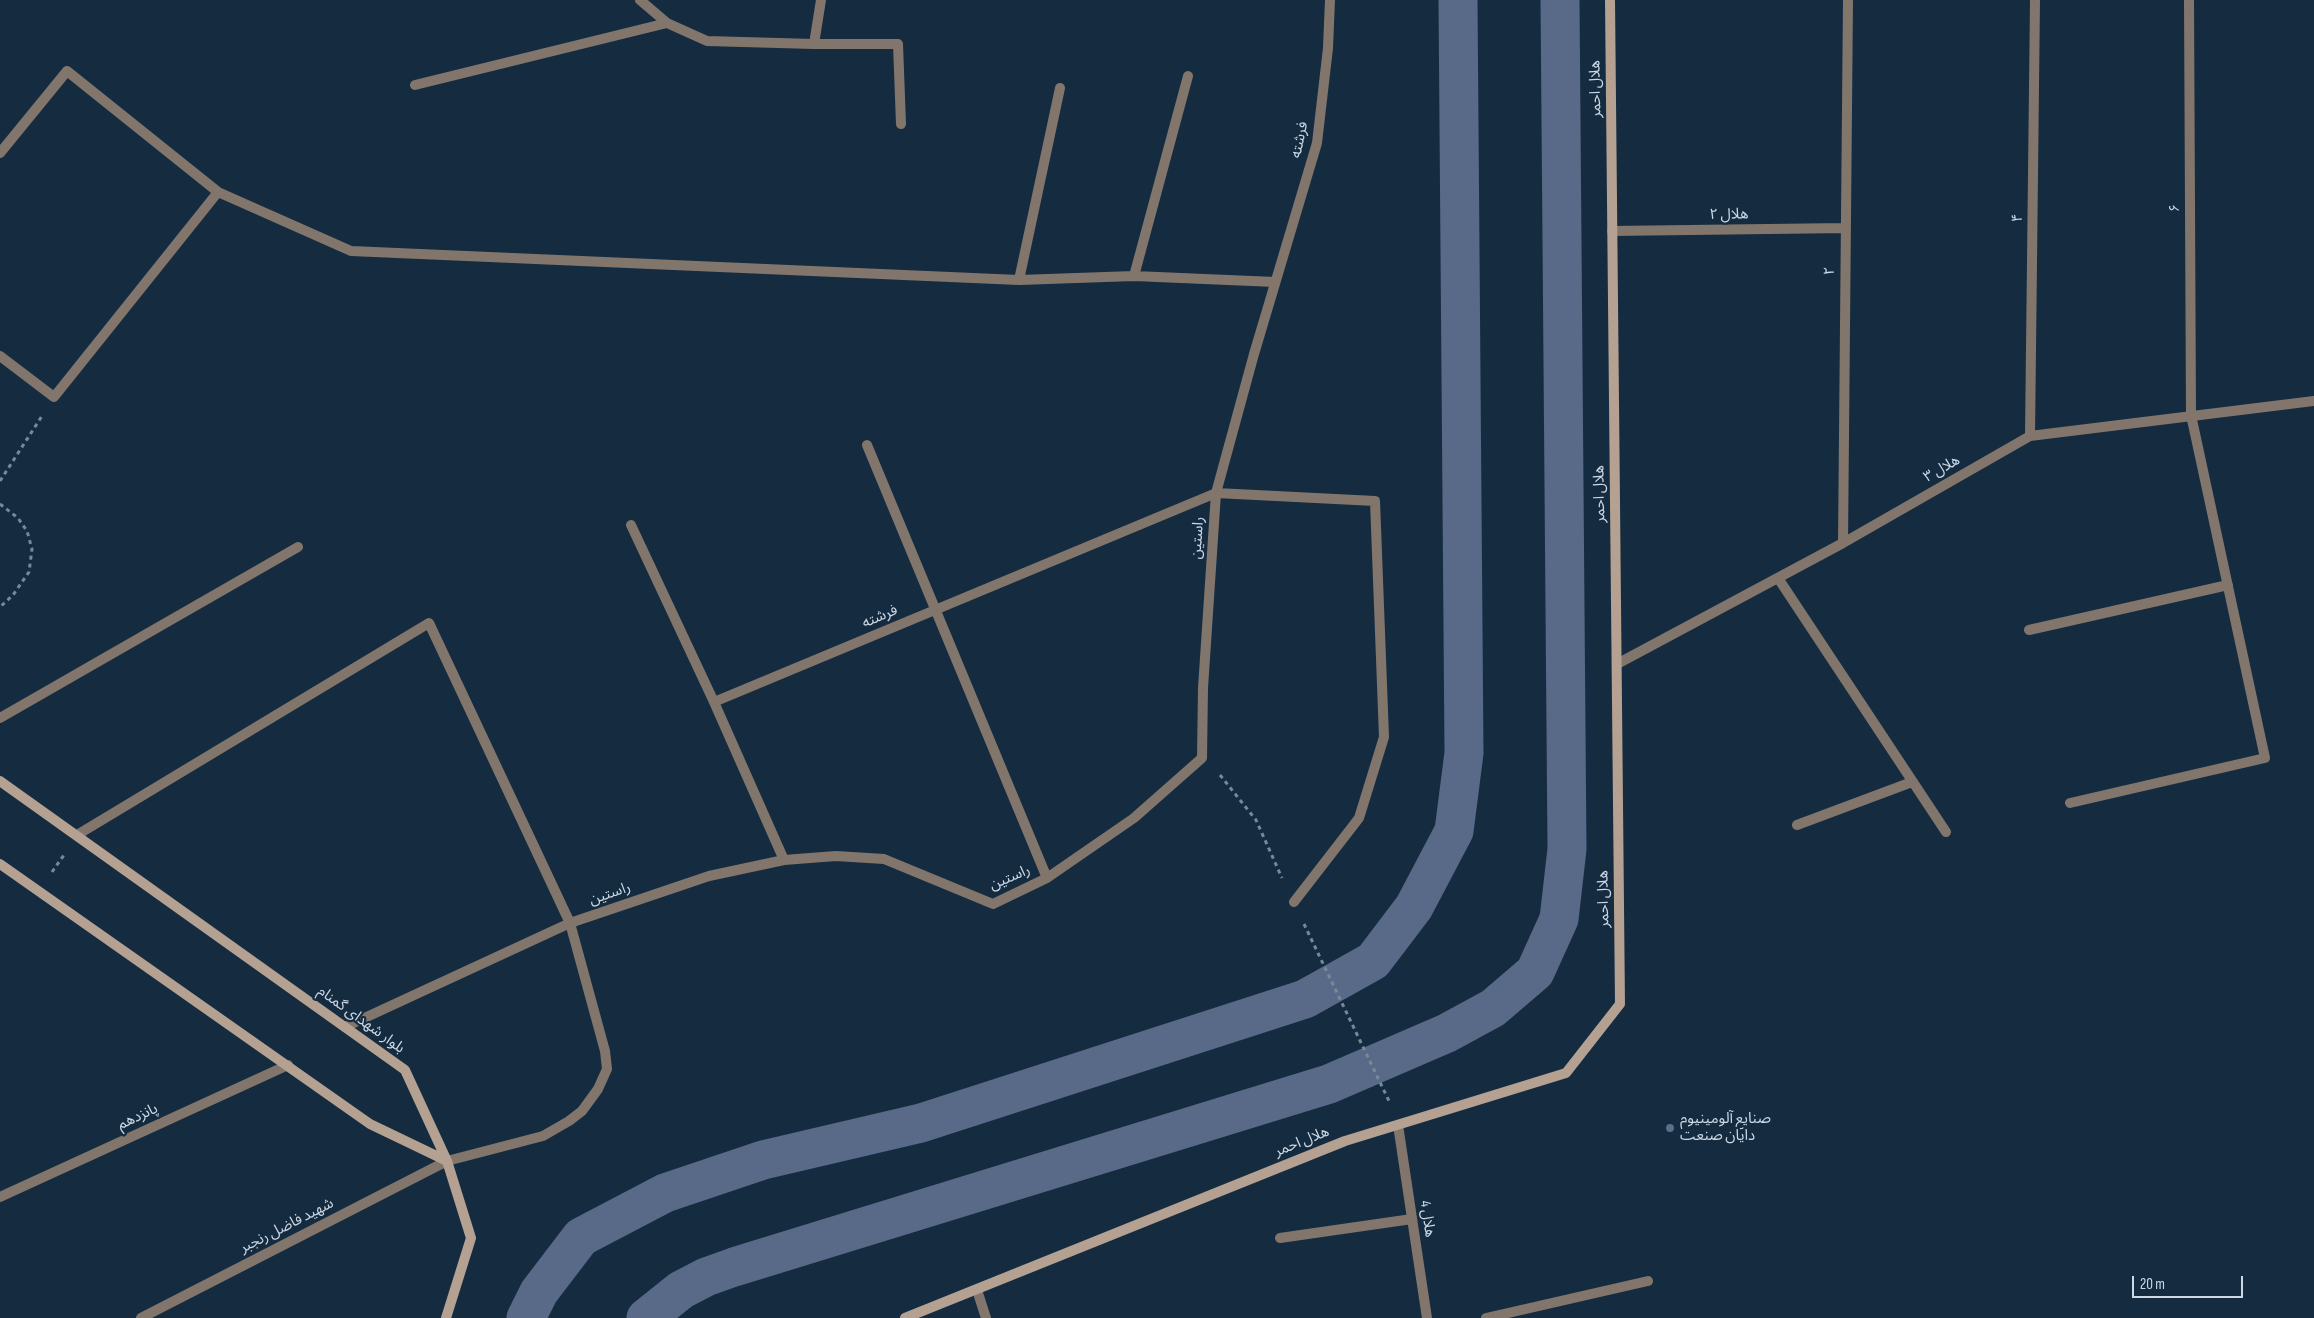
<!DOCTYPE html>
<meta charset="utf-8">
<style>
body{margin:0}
#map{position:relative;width:2314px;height:1318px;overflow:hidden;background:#152c40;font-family:"Sofia Sans Condensed",sans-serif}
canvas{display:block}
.scale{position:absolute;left:2132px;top:1276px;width:111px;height:22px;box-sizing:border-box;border:2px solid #cbd8e6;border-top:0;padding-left:6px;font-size:15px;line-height:18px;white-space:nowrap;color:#cbd8e6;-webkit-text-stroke:4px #152c40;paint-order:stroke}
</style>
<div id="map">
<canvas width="2314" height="1318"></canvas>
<div class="scale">20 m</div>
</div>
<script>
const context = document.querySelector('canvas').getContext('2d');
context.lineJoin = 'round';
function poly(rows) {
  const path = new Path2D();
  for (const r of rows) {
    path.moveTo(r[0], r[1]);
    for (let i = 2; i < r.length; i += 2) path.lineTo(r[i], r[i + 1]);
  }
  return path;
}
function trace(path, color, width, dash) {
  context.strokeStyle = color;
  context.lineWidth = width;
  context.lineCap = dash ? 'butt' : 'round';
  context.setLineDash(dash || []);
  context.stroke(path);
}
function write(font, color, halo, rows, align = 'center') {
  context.font = font + ' "Sofia Sans Condensed","Noto Sans Arabic",sans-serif';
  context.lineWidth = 4.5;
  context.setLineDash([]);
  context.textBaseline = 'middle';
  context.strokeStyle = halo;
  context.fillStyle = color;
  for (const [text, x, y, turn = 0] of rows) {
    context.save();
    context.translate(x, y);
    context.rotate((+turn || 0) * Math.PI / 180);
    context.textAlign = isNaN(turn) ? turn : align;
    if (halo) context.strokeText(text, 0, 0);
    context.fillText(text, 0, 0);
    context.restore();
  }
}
const canal = poly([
 [526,1318,539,1292,581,1237,665,1193,763,1160,921,1123,1305,999,1373,961,1414,907,1454,831,1464,753,1458,0],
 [646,1318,681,1290,706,1277,734,1267,1329,1084,1447,1033,1493,1008,1535,972,1559,919,1567,849,1560,0]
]);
const path = poly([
 [0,481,42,416],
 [0,504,18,518,27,531,32,549,29,572,13,595,0,607],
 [1220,775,1256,820,1282,878],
 [52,872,64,855],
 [1304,924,1389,1101]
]);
const street = poly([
 [640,0,667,23,707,41,814,44,821,0],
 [814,44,898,44,901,124],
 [415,85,667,23],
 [0,153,67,71,218,192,351,251,1019,280,1134,276,1275,282],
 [1612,231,1846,228],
 [1134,276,1188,76],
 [1019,280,1060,88],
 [0,356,54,397,218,192],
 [2030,436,2035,0],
 [867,445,1047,878],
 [631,525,714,702],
 [1843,543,1848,0],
 [1778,578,1946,832],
 [2029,630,2228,585],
 [1617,664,1843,543,2030,436,2314,401],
 [0,718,298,547],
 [2070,803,2265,758,2191,415,2189,0],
 [1797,825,1912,782],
 [77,835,429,623,570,923,605,1051,607,1069,598,1089,582,1111,569,1121,543,1136,447,1161,141,1318],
 [784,860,714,702,1216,493,1375,501,1384,737,1359,818,1294,902],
 [345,1027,570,923,709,876,784,860,836,856,884,859,993,904,1047,878,1134,818,1202,758,1203,688,1216,493,1254,354,1317,143,1328,48,1330,0],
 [1398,1125,1427,1318],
 [0,1197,288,1065],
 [1280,1238,1412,1219],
 [977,1290,986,1318],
 [1486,1318,1648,1281]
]);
const secondary = poly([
 [0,781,405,1070,447,1161,370,1124,0,864],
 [446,1318,471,1238,447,1161],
 [905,1318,1345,1141,1566,1073,1620,1004,1610,0]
]);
const markers = [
 [1670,1128,5,"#5c6f8a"]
];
const streetNames = [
 ["هلال احمر",1596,89,-91],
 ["فرشته",1300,140,-78],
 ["۶",2175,208,-90],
 ["هلال ۲",1729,215,-1],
 ["۴",2018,218,-89],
 ["۲",1830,271,-89],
 ["هلال ۳",1942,469,-30],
 ["هلال احمر",1600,494,-91],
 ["راستین",1198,538,-86],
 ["فرشته",880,617,-23],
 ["راستین",1010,878,-23],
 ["راستین",610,894,-19],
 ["هلال احمر",1604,899,-91],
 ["بلوار شهدای گمنام",361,1020,36],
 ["پانزدهم",138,1117,-25],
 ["هلال احمر",1302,1142,-22],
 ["هلال 4",1427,1219,82],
 ["شهید فاضل رنجبر",287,1226,-27]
];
const poiNames = [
 ["صنايع آلومینیوم",1680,1119],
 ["دایان صنعت",1680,1136]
];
trace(canal, '#596988', 39);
trace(path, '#788a9a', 3, [4, 4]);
trace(street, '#82766c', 10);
trace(secondary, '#b5a191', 10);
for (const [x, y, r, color] of markers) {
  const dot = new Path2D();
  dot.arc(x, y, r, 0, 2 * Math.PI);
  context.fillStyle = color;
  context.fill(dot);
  trace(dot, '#152c40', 2);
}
write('15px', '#cbd8e6', '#152c40', streetNames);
write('15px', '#cbd8e6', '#152c40', poiNames, 'left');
</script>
